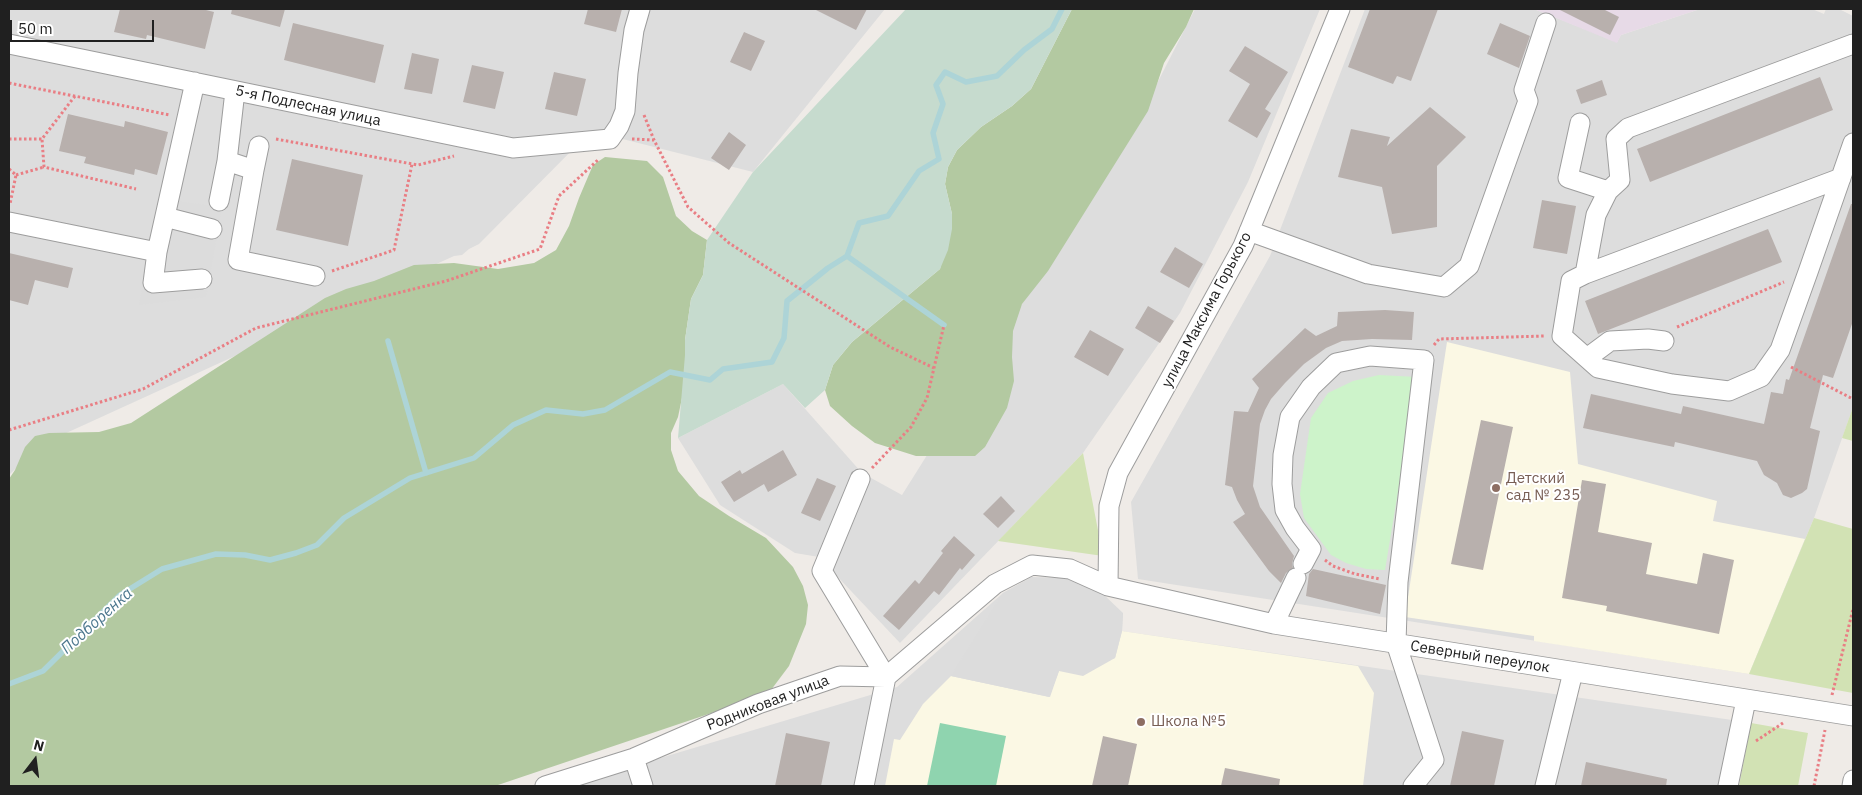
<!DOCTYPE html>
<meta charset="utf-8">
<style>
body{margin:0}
#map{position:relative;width:1862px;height:795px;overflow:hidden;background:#efebe7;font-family:"IBM Plex Sans",sans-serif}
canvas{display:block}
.frame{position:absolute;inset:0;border:10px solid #202020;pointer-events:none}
.north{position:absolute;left:10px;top:735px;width:50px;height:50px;-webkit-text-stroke:4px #fff;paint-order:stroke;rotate:15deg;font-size:14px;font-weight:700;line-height:20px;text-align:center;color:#202020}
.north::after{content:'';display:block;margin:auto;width:18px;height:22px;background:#202020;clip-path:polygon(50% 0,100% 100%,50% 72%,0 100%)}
.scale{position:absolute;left:10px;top:20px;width:144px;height:22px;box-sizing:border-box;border:2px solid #202020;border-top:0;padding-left:6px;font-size:15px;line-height:18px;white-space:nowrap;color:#202020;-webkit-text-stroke:4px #fff;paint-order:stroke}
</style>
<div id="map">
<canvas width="1862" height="795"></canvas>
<div class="frame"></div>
<div class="north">N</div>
<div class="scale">50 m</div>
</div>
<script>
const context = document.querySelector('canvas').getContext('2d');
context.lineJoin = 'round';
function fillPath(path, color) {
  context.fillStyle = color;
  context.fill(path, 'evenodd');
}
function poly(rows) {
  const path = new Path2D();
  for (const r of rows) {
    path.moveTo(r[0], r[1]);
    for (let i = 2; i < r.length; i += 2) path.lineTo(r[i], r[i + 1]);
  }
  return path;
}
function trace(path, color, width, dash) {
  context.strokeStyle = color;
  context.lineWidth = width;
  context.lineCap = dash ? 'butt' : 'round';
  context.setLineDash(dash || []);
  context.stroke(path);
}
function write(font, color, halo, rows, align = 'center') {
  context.font = font + ' "IBM Plex Sans",sans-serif';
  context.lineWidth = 4;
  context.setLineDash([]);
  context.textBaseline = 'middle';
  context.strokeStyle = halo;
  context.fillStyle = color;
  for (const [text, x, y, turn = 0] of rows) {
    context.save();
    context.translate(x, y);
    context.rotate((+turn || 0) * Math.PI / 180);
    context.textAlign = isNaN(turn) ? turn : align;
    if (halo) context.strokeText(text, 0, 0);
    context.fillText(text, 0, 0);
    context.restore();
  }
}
const residential = poly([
 [9,9,885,9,753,172,591,131,479,244,469,249,462,255,454,256,40,445,9,475],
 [1195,9,1320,9,1248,182,1180,313,1083,453,900,643,819,557,795,553,720,505,678,438,783,384,862,473,902,495,1143,111],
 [1365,9,1534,9,1617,42,1621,35,1700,9,1812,9,1824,14,1826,9,1839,9,1853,16,1853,407,1814,518,1749,674,1138,579,1131,502,1270,256],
 [1032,577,1123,613,1122,631,1732,720,1718,786,567,786,897,687,1003,593]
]);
const industrial = poly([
 [1534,9,1700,9,1621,35,1617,43]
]);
const education = poly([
 [1447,342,1570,372,1578,464,1717,501,1713,521,1805,539,1749,674,1534,641,1534,636,1405,617],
 [1122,631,1358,666,1374,693,1363,786,885,786,894,739,900,740,923,704,951,676,1049,697,1059,671,1115,658]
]);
const grass = poly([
 [1853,407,1853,441,1842,438],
 [1083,453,1103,556,998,541],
 [1814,518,1853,529,1853,693,1749,674],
 [1751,723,1808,733,1798,786,1739,786]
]);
const forest = poly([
 [1072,9,1194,9,1186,27,1164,63,1148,111,1048,271,1022,304,1013,331,1012,357,1014,381,1007,408,985,447,975,456,916,456,875,443,852,426,830,406,825,390,833,365,852,342,940,269,952,214,945,184,948,167,957,150,981,127,1012,106,1031,89],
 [605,157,647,161,663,177,676,216,692,231,707,240,703,275,691,299,685,340,686,379,678,417,671,433,671,450,678,471,699,496,729,516,766,538,793,567,803,586,808,605,806,624,789,666,768,694,495,786,9,786,9,479,15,470,25,447,35,436,49,433,99,432,131,423,325,298,346,289,374,281,414,265,454,263,498,269,534,263,556,250,569,226,579,198,593,165]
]);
const wetland = poly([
 [906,9,1072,9,1031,89,1012,106,981,127,957,150,948,167,945,184,952,214,952,229,948,250,940,269,852,342,833,365,825,390,805,408,783,384,678,438,685,355,685,340,691,299,703,275,707,240,753,172]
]);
const park = poly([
 [1379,375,1417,377,1385,570,1366,569,1346,563,1331,555,1304,518,1300,494,1311,418,1328,393,1353,381]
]);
const pitch = poly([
 [940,723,1006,736,996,786,927,786]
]);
const parking = poly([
 [161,199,222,207,206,297,139,305],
 [1032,577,1068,578,1102,593,1123,613,1122,631,1115,658,1083,676,1059,671,1050,697,951,676,1003,593]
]);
const stream = poly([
 [847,256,944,325],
 [388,341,426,473],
 [9,684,43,671,120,595,162,569,216,554,245,555,270,560,296,553,317,545,344,518,410,478,474,458,513,425,546,410,583,414,605,410,670,372,710,380,723,369,772,362,784,338,787,301,828,268,847,256,859,223,888,216,919,171,939,159,933,133,943,104,936,85,945,72,966,82,997,76,1024,50,1052,29,1062,9]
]);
const building = poly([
 [120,9,202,9,214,12,205,49,147,35,146,39,114,32],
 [232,9,285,9,280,27,231,14],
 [588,9,622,9,616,32,584,24],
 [814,9,867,9,856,30],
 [1370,9,1438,9,1411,81,1397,76,1393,84,1348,67],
 [1558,9,1603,9,1619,17,1610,35],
 [293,23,384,45,375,83,284,60],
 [1500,23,1530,36,1519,68,1487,54],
 [744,32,765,41,751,71,730,62],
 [1245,46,1288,72,1265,109,1271,113,1257,138,1228,121,1250,84,1229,71],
 [412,53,439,59,432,94,404,89],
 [472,65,504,72,495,109,463,102],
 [554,72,586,79,577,116,545,109],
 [1820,77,1833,110,1650,182,1637,149],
 [1602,80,1607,95,1581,104,1576,90],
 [1430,107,1466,137,1437,166,1437,227,1392,234,1382,187,1338,177,1351,129,1390,137,1387,146],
 [68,114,124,127,125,121,168,132,157,175,135,169,134,175,84,163,86,157,59,151],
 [729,132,746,145,729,170,711,158],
 [292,159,363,175,348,246,276,230],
 [1542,200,1576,206,1567,254,1533,248],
 [1851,204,1853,204,1853,321,1833,378,1823,375,1810,428,1820,431,1807,489,1802,493,1791,498,1783,495,1777,483,1764,475,1757,461,1675,442,1674,447,1583,428,1591,394,1681,414,1683,406,1764,424,1771,392,1783,394,1786,379,1789,380],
 [1768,229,1782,262,1598,334,1585,301],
 [1175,247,1203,264,1189,288,1160,272],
 [9,253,73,268,68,288,35,280,28,305,9,300],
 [1148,306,1174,321,1160,343,1135,328],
 [1385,310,1414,312,1412,340,1372,339,1342,341,1326,348,1304,364,1285,383,1271,399,1265,410,1260,424,1253,486,1260,507,1294,556,1292,564,1293,568,1286,573,1281,583,1269,571,1233,522,1245,514,1237,500,1232,487,1225,485,1234,411,1248,412,1259,388,1252,379,1305,328,1316,336,1337,326,1338,312],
 [1090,330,1124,349,1108,376,1074,357],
 [1481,420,1513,427,1483,570,1451,564],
 [783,450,797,475,768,492,764,484,734,502,721,482,740,470,742,474],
 [817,478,836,486,820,521,801,513],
 [1582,480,1606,484,1598,532,1652,543,1646,574,1697,584,1703,553,1734,560,1719,634,1606,611,1607,606,1562,598],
 [1001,496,1015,511,998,528,983,514],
 [954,536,975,555,962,570,960,568,939,595,934,591,899,630,883,616,915,580,919,584,943,553,941,551],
 [1313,569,1386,585,1380,614,1306,596,1309,574],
 [1462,731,1504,740,1494,786,1450,786],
 [786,733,830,742,821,786,775,786],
 [1103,736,1137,744,1128,786,1092,786],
 [1586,762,1667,779,1666,786,1581,786],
 [1225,768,1280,779,1279,786,1221,786]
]);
const path = poly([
 [9,83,170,115],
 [75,96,42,139,44,167,136,189],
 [644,115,654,140,688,207,729,243,890,347,934,368],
 [9,139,42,139],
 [276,139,418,165,454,156],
 [632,139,654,140],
 [9,169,16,175,10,204],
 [16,175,44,167],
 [332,271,394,250,412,164],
 [1677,327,1784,282],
 [1434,345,1439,339,1545,336],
 [1791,367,1853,399],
 [9,430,143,389,256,328,446,281,540,249,559,196,599,159],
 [872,468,911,427,927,398,944,325],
 [1325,560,1333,566,1355,574,1380,579],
 [1832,695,1853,609],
 [1756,741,1783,723],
 [1814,786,1825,730]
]);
const minor = poly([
 [9,44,513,148,610,139,619,126,625,111,628,73,634,30,640,9],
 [195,82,157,252,153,283,202,279],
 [235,91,227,161,254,170,238,260,315,276],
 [1580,123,1568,178,1608,191],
 [254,170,259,146],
 [1841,178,1585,274,1571,281,1562,336,1598,368,1672,384,1729,391,1761,377,1780,350,1808,272,1853,143],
 [219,201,227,161],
 [165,217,212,229],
 [9,222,157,252],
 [1249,231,1368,274,1444,287,1469,266,1528,101,1524,90,1546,23],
 [1585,274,1596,215,1608,191,1620,180,1616,139,1628,128,1853,44],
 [1587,358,1610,341,1648,339,1664,341],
 [860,479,822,571,886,677,864,786],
 [1303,564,1311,549,1295,528,1285,510,1282,484,1283,455,1290,417,1311,387,1336,363,1370,356,1424,360,1398,582,1396,643,1434,760,1413,786],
 [1108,586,1109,506,1118,473,1243,246,1340,9],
 [1274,624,1296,578],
 [634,758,643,786],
 [545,786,634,758,758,704,840,676,886,677,995,584,1032,565,1070,569,1108,586,1274,624,1853,716],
 [1545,786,1573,672],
 [1728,786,1746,700],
 [1852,786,1853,780]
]);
const markers = [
 [1496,488,5,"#8d6e63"],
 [1141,722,5,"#8d6e63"]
];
const streetNames = [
 ["5-я Подлесная улица",308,106,12],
 ["улица Максима Горького",1207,310,-62],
 ["Северный переулок",1480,657,9],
 ["Родниковая улица",768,703,-21]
];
const educationNames = [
 ["Детский",1506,479],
 ["сад № 235",1506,496],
 ["Школа №5",1151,722]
];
const waterNames = [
 ["Подборенка",97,621,-42]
];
fillPath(residential, '#ddd');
fillPath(industrial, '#e7dae7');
fillPath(education, '#fbf8e4');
fillPath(grass, '#d2e2b4');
fillPath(forest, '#b3c9a1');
fillPath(wetland, '#c6dbce');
fillPath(park, '#cdf3ca');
fillPath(pitch, '#8fd4af');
fillPath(parking, '#dcdcdc');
trace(stream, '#add4d7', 5.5);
fillPath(building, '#b8b0ad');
trace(minor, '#9d9d9d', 21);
trace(path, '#e97e84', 3, [2.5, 2.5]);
trace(minor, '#fff', 19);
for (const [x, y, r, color] of markers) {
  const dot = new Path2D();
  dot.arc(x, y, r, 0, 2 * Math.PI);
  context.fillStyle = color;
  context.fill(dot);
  trace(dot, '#fff', 2);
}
write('15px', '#202020', '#fff', streetNames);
write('15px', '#785e54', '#fff', educationNames, 'left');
write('italic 16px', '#4c778e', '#fff', waterNames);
</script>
